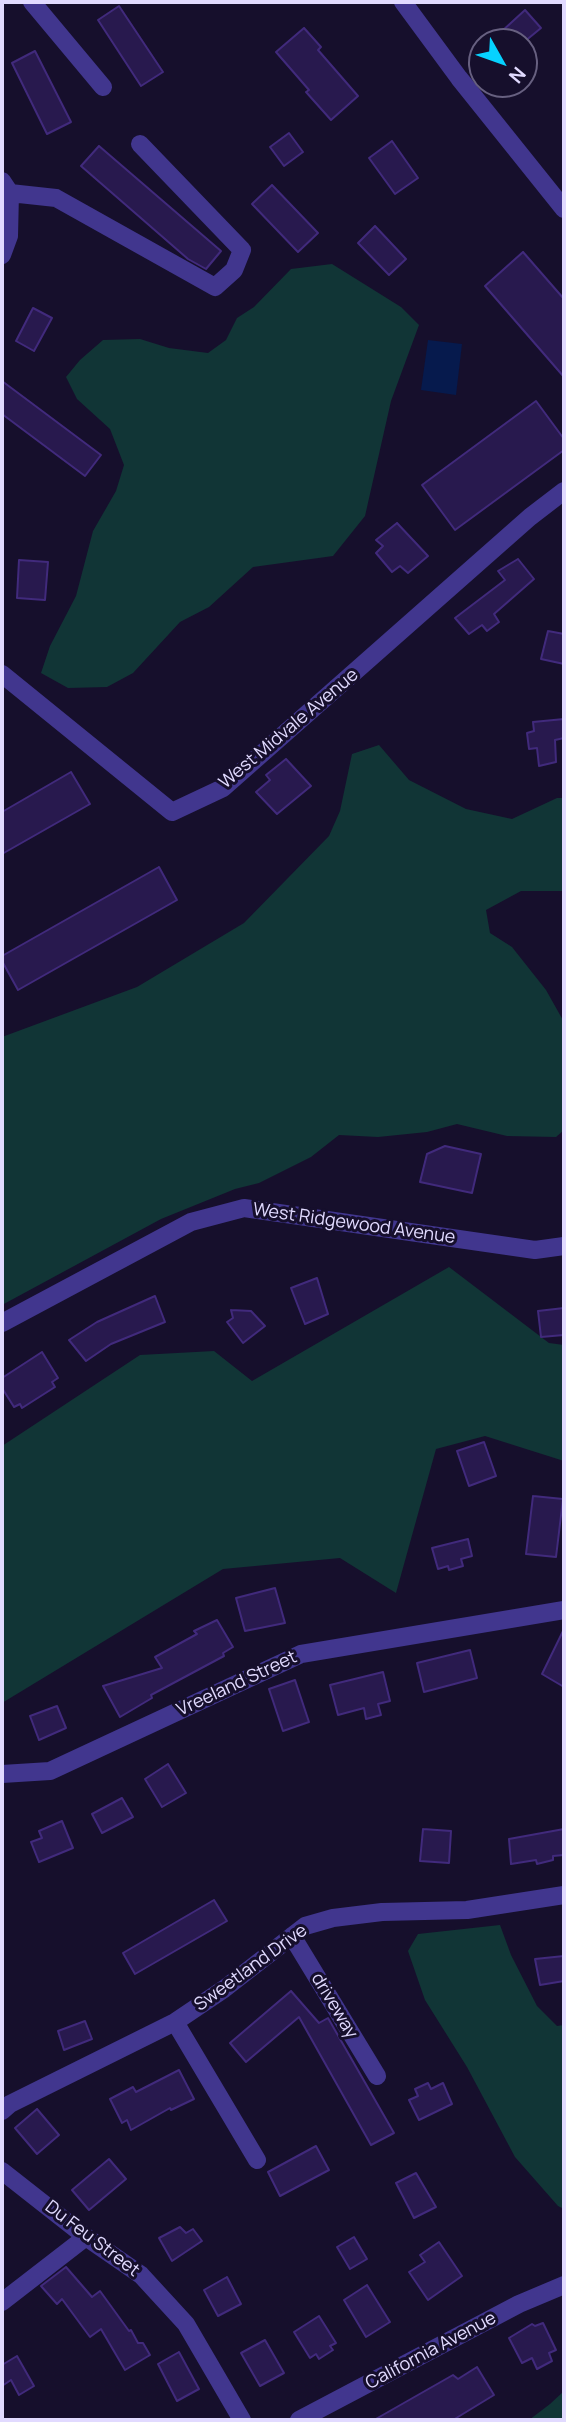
<!DOCTYPE html>
<style>
body{margin:0}
#map{position:relative;width:566px;height:2422px;overflow:hidden;background:#160f2c;font-family:Manrope,sans-serif}
canvas{display:block}
.frame{position:absolute;inset:0;border:4px solid #e1daff;pointer-events:none}
.north{position:absolute;left:468px;top:28px;width:70px;height:70px;box-sizing:border-box;background:#160f2c;border:2px solid #676080;border-radius:50%;rotate:130deg;font-size:19px;font-weight:700;line-height:28px;text-align:center;color:#e1daff}
.north::after{content:'';display:block;margin:auto;width:24px;height:32px;background:#06d2ff;clip-path:polygon(50% 0,100% 100%,50% 72%,0 100%)}
</style>
<div id="map">
<canvas width="566" height="2422"></canvas>
<div class="frame"></div>
<div class="north">N</div>
</div>
<script>
const context = document.querySelector('canvas').getContext('2d');
context.lineJoin = 'round';
function fillPath(path, color) {
  context.fillStyle = color;
  context.fill(path, 'evenodd');
}
function poly(rows) {
  const path = new Path2D();
  for (const r of rows) {
    path.moveTo(r[0], r[1]);
    for (let i = 2; i < r.length; i += 2) path.lineTo(r[i], r[i + 1]);
  }
  return path;
}
function trace(path, color, width, dash) {
  context.strokeStyle = color;
  context.lineWidth = width;
  context.lineCap = dash ? 'butt' : 'round';
  context.setLineDash(dash || []);
  context.stroke(path);
}
function write(font, color, halo, rows, align = 'center') {
  context.font = font + ' Manrope,sans-serif';
  context.lineWidth = 6;
  context.setLineDash([]);
  context.textBaseline = 'middle';
  context.strokeStyle = halo;
  context.fillStyle = color;
  for (const [text, x, y, turn = 0] of rows) {
    context.save();
    context.translate(x, y);
    context.rotate((+turn || 0) * Math.PI / 180);
    context.textAlign = isNaN(turn) ? turn : align;
    if (halo) context.strokeText(text, 0, 0);
    context.fillText(text, 0, 0);
    context.restore();
  }
}
const green = poly([
 [332,264,401,307,419,325,391,401,365,516,333,556,253,567,209,607,180,622,133,673,107,687,68,688,41,673,50,646,76,596,93,531,116,491,124,465,110,429,77,399,66,377,80,360,103,340,140,339,169,348,208,353,226,340,237,318,254,307,291,269],
 [379,745,409,780,466,809,512,819,557,798,564,798,564,891,521,891,486,910,490,933,512,947,546,990,564,1022,564,1130,556,1137,507,1136,457,1124,427,1132,378,1137,339,1135,311,1157,259,1183,235,1189,161,1219,2,1305,2,1037,137,987,244,923,329,836,340,811,352,754],
 [449,1267,549,1343,564,1345,564,1461,485,1436,436,1449,396,1593,340,1558,223,1569,2,1703,2,1446,140,1355,214,1351,252,1381],
 [500,1925,511,1955,537,2006,557,2026,564,2025,564,2209,558,2206,515,2157,467,2067,425,2000,408,1951,418,1934],
 [564,2391,564,2420,529,2420,550,2404]
]);
const water = poly([
 [428,340,462,344,456,395,421,390]
]);
const building = poly([
 [119,6,163,72,141,86,98,20,119,6],
 [525,10,541,28,524,42,509,42,501,32,525,10],
 [304,28,321,47,318,50,358,96,331,120,306,92,309,90,276,52,304,28],
 [35,51,71,122,47,134,12,63,35,51],
 [289,133,303,152,284,166,270,147,289,133],
 [392,141,418,178,395,194,369,158,392,141],
 [99,146,221,251,206,269,188,259,81,166,99,146],
 [272,185,318,233,298,252,252,204,272,185],
 [375,226,406,259,389,275,358,243,375,226],
 [523,252,564,299,564,377,485,286,523,252],
 [33,308,52,318,34,351,16,341,33,308],
 [2,381,101,455,85,476,2,414,2,381],
 [536,401,564,439,564,450,455,530,422,485,536,401],
 [397,523,428,556,408,573,400,566,392,572,376,553,383,546,376,540,397,523],
 [518,559,534,579,494,614,499,622,487,631,482,625,469,634,455,618,505,580,498,571,518,559],
 [19,560,48,562,45,600,17,598,19,560],
 [548,631,564,634,564,664,541,659,548,631],
 [564,719,564,738,555,740,556,762,539,766,537,748,529,749,527,733,534,731,533,722,564,719],
 [286,759,311,786,277,814,256,792,270,780,266,775,286,759],
 [71,772,90,804,2,854,2,812,71,772],
 [159,867,177,900,18,990,2,961,2,956,159,867],
 [445,1146,481,1154,472,1193,420,1182,427,1154,445,1146],
 [317,1278,328,1314,305,1324,291,1288,317,1278],
 [155,1296,165,1322,111,1344,86,1361,69,1340,97,1322,155,1296],
 [564,1308,564,1335,541,1337,538,1311,564,1308],
 [231,1310,251,1311,265,1326,243,1343,227,1322,233,1318,231,1310],
 [42,1352,58,1378,52,1382,55,1387,22,1408,20,1404,14,1407,2,1388,2,1378,42,1352],
 [484,1442,496,1476,469,1486,457,1451,484,1442],
 [533,1496,563,1499,556,1557,526,1554,533,1496],
 [468,1539,472,1556,461,1559,463,1566,449,1570,448,1566,438,1569,432,1548,468,1539],
 [275,1588,285,1623,245,1631,236,1598,275,1588],
 [217,1620,233,1647,223,1653,224,1656,151,1695,152,1698,120,1717,103,1686,162,1668,155,1657,197,1634,194,1631,217,1620],
 [564,1629,564,1687,542,1674,564,1629],
 [470,1650,477,1678,424,1692,417,1663,470,1650],
 [383,1672,390,1701,378,1704,381,1715,366,1719,364,1708,338,1715,330,1685,383,1672],
 [295,1680,309,1722,283,1731,269,1689,295,1680],
 [57,1706,66,1728,39,1740,30,1716,57,1706],
 [168,1764,186,1793,162,1807,145,1779,168,1764],
 [122,1798,133,1817,102,1833,92,1814,122,1798],
 [62,1821,73,1848,39,1862,31,1842,42,1838,39,1831,62,1821],
 [423,1829,451,1831,449,1863,420,1861,423,1829],
 [564,1829,564,1855,553,1856,553,1860,537,1864,536,1860,511,1864,509,1839,564,1829],
 [214,1900,227,1921,135,1974,123,1953,214,1900],
 [564,1956,564,1981,540,1985,535,1959,564,1956],
 [291,1991,319,2023,328,2018,394,2133,371,2145,299,2017,246,2062,230,2043,291,1991],
 [85,2021,92,2039,64,2050,58,2031,85,2021],
 [179,2070,194,2099,171,2110,170,2108,131,2130,127,2120,122,2123,110,2099,133,2087,136,2092,179,2070],
 [428,2083,431,2089,443,2083,452,2104,419,2120,409,2100,418,2096,415,2089,428,2083],
 [37,2109,59,2135,37,2154,15,2128,37,2109],
 [316,2146,329,2170,280,2196,268,2172,316,2146],
 [109,2159,126,2179,89,2210,72,2190,109,2159],
 [416,2173,436,2207,414,2218,396,2183,416,2173],
 [180,2227,186,2233,193,2229,202,2241,172,2261,159,2238,180,2227],
 [354,2237,367,2259,350,2269,337,2247,354,2237],
 [439,2242,462,2276,428,2300,409,2272,425,2262,420,2255,439,2242],
 [66,2267,92,2297,100,2291,129,2331,131,2330,138,2343,143,2343,150,2355,125,2370,101,2329,90,2337,62,2299,57,2304,41,2286,66,2267],
 [227,2277,241,2304,218,2316,204,2290,227,2277],
 [367,2285,390,2322,366,2337,344,2300,367,2285],
 [319,2316,336,2343,330,2346,333,2350,319,2359,316,2354,310,2358,294,2332,319,2316],
 [543,2323,556,2350,549,2353,552,2361,537,2369,532,2358,522,2363,509,2338,532,2324,535,2326,543,2323],
 [265,2340,284,2373,260,2386,241,2353,265,2340],
 [179,2352,199,2389,177,2401,158,2364,179,2352],
 [17,2356,34,2386,19,2395,11,2380,2,2386,2,2365,17,2356],
 [477,2367,494,2395,453,2420,374,2420,453,2375,458,2379,477,2367]
]);
const minor = poly([
 [32,2,103,87],
 [403,2,459,78,564,209],
 [2,181,10,193,9,236,2,255],
 [10,193,56,198,215,287,234,270,242,250,140,144],
 [2,674,172,812,223,788,530,517,564,491],
 [2,1323,191,1222,244,1208,535,1250,564,1246],
 [2,1774,50,1771,301,1654,564,1610],
 [292,1936,377,2076],
 [175,2022,257,2160],
 [2,2111,10,2104,175,2022,224,1989,305,1926,333,1918,382,1912,467,1910,564,1895],
 [2,2171,86,2237,141,2275,186,2324,242,2420],
 [2,2302,86,2237],
 [299,2420,519,2304,564,2285]
]);
const streetNames = [
 ["West Midvale Avenue",289,729,-40],
 ["West Ridgewood Avenue",354,1224,8],
 ["Vreeland Street",237,1684,-25],
 ["Sweetland Drive",251,1968,-36],
 ["driveway",334,2006,59],
 ["Du Feu Street",92,2239,37],
 ["California Avenue",431,2351,-28]
];
fillPath(green, '#113536');
fillPath(water, '#061a4d');
fillPath(building, '#28194e');
trace(building, '#412a7c', 2);
trace(minor, '#41368e', 18);
write('18px', '#e1daff', '#160f2c', streetNames);
</script>
